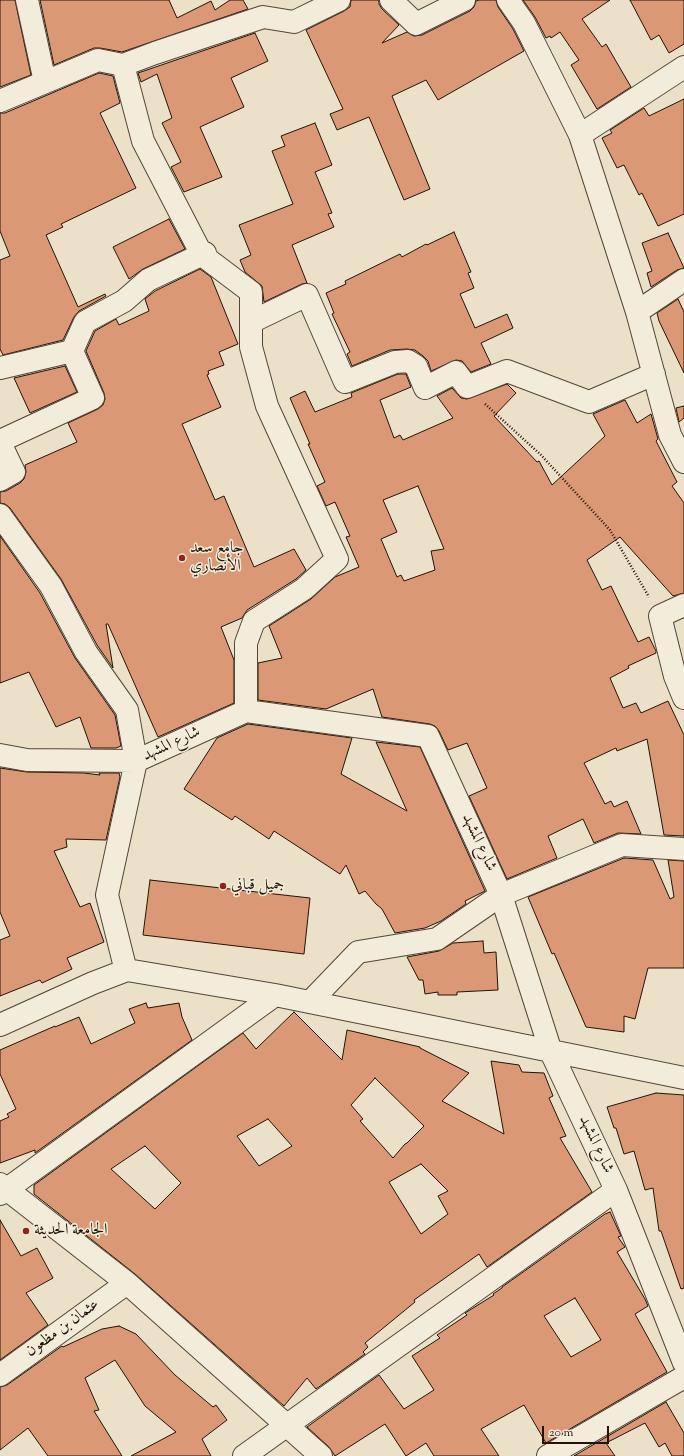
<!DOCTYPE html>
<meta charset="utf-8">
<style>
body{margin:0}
#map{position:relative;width:684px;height:1456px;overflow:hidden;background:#ebe1c8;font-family:"Sorts Mill Goudy",serif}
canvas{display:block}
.scale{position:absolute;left:542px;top:1426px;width:67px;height:18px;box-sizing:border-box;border:2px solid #221306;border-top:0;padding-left:5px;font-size:12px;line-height:14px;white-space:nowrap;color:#221306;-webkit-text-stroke:3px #f2ecdb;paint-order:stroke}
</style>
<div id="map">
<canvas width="684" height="1456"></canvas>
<div class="scale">20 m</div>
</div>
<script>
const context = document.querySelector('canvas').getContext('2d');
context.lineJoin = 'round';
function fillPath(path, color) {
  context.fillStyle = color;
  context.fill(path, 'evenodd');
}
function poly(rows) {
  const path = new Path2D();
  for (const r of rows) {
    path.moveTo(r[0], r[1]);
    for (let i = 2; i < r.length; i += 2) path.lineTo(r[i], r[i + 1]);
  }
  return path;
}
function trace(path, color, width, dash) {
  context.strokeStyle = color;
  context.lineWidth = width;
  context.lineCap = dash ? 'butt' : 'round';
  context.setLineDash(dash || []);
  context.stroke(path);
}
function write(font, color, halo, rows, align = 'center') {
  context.font = font + ' "Sorts Mill Goudy",Amiri,serif';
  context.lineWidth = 3;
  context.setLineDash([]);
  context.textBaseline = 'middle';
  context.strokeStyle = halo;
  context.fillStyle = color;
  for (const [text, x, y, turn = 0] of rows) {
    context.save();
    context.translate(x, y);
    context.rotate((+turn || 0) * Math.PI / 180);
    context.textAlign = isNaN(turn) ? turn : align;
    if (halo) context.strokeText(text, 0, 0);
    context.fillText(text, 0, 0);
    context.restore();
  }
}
const building = poly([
 [0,0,15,0,31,75,0,87,0,0],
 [40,0,169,0,177,18,211,1,215,10,230,0,243,0,248,9,122,52,100,48,94,48,54,65,40,0],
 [351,0,379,0,379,4,382,9,399,25,382,43,407,32,414,36,422,35,470,11,474,7,476,1,479,0,496,0,498,7,513,29,524,51,438,100,426,80,392,96,430,189,404,200,369,117,337,130,330,114,343,109,306,30,344,11,350,7,351,0],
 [523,0,610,0,582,19,602,47,606,44,631,87,597,109,571,65,579,60,560,32,551,38,550,36,546,38,535,17,523,0],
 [630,0,684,0,684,44,669,53,659,35,651,40,630,0],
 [255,33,268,61,231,78,244,107,200,127,222,177,184,192,171,167,181,162,162,123,172,118,157,74,141,82,138,73,255,33],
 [99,73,113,76,120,103,100,113,136,188,61,224,63,227,46,235,78,307,105,294,106,296,79,311,74,317,63,340,3,355,0,349,0,260,10,256,0,231,0,113,5,113,99,73],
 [684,99,684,214,658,226,642,193,639,195,624,165,617,168,602,138,612,133,610,130,644,108,649,116,684,99],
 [315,123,332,165,315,172,332,213,328,214,334,227,292,245,307,283,302,284,264,302,262,286,245,272,240,260,251,255,239,225,293,204,272,151,285,146,281,136,315,123],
 [169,219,185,249,143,269,129,279,113,247,169,219],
 [454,232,471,272,468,273,474,288,460,294,475,328,507,314,513,328,481,343,491,364,471,372,462,361,456,360,431,371,428,361,423,356,415,350,407,349,390,350,352,366,347,354,350,352,332,314,334,313,326,293,346,284,345,281,400,254,402,257,426,244,427,245,454,232],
 [668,233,684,268,677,270,651,287,647,273,652,271,642,243,668,233],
 [200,269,211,277,238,344,219,352,224,365,208,371,209,374,207,375,221,407,182,424,215,500,224,496,254,567,294,549,306,570,296,579,247,610,242,618,221,627,234,660,234,703,158,737,108,624,106,624,113,668,97,645,61,579,10,508,5,504,0,503,0,492,6,491,20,483,24,479,26,472,25,465,77,442,68,423,98,409,103,405,105,399,104,393,86,351,95,331,116,319,119,325,149,311,145,299,155,291,200,269],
 [678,299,684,312,684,373,659,321,657,313,678,299],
 [65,366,77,392,30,413,14,378,65,366],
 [398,374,406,374,411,387,380,400,394,438,400,435,403,440,453,418,437,396,452,388,461,398,467,399,507,384,516,393,494,416,537,462,539,461,552,485,605,436,593,414,625,400,637,423,651,414,658,439,656,441,677,482,672,486,684,503,684,593,673,596,620,537,587,560,602,590,611,586,638,642,649,637,656,651,656,653,628,666,629,668,610,678,623,708,636,703,641,713,668,701,684,735,684,836,664,835,647,739,617,751,616,748,584,763,605,804,611,801,614,807,627,801,641,834,618,833,594,843,583,819,548,836,557,858,507,879,469,796,487,788,467,743,448,750,439,731,435,726,430,724,382,717,373,689,326,709,258,700,258,663,282,658,269,626,311,599,335,577,359,567,346,537,350,536,335,502,326,506,317,486,325,482,308,444,310,444,290,398,305,391,315,412,352,397,351,393,398,374],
 [418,486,444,549,431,551,435,570,404,581,401,575,397,577,381,539,397,532,383,500,418,486],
 [684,406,684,418,679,422,676,408,684,406],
 [0,536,40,593,75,658,115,715,121,746,116,748,91,748,80,717,56,727,29,672,0,683,0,536],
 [248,724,352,738,341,774,407,811,376,742,420,747,485,891,465,901,466,904,441,921,425,928,395,933,382,909,376,904,365,891,359,894,346,865,340,874,274,831,269,839,235,816,232,820,184,789,217,738,248,724],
 [0,768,27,772,84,773,100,775,99,773,119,773,120,777,106,840,66,839,67,847,54,851,80,907,90,903,104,942,67,958,72,969,42,983,40,980,0,996,0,940,10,936,0,912,0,768],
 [624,858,653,860,670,899,674,897,668,860,684,861,684,968,648,968,635,1019,624,1016,624,1032,586,1027,554,953,552,954,528,897,624,858],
 [150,880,310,898,304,954,143,935,150,880],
 [483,941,484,953,496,952,498,990,457,992,457,995,438,995,438,992,425,994,423,980,419,980,407,957,439,951,453,943,483,941],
 [146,1003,148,1008,179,1003,182,1017,192,1040,35,1153,35,1150,0,1163,0,1121,9,1117,7,1114,16,1109,0,1074,0,1050,55,1026,55,1027,79,1017,91,1044,135,1023,129,1009,146,1003],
 [294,1012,342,1060,347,1030,420,1047,420,1048,469,1073,442,1101,504,1134,491,1061,519,1065,522,1072,544,1073,553,1096,549,1098,566,1136,560,1138,592,1192,487,1267,479,1254,414,1300,415,1302,365,1343,368,1347,363,1352,365,1354,316,1389,307,1378,284,1406,135,1274,34,1194,34,1185,243,1033,256,1049,294,1012],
 [375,1078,424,1126,407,1143,405,1144,393,1158,360,1121,363,1119,351,1105,375,1078],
 [268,1119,292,1146,259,1166,237,1136,268,1119],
 [145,1146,181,1183,155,1209,111,1169,145,1146],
 [421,1164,448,1191,438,1196,448,1214,421,1234,389,1182,421,1164],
 [656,1093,684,1095,684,1288,681,1289,661,1231,659,1231,653,1188,645,1190,634,1151,624,1154,616,1128,614,1128,607,1107,656,1093],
 [610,1212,621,1236,618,1237,625,1247,617,1252,645,1299,648,1306,635,1314,667,1372,546,1443,524,1405,481,1429,499,1456,434,1456,426,1443,406,1456,385,1424,335,1456,329,1447,307,1427,379,1375,404,1409,434,1390,412,1356,440,1338,437,1335,467,1315,465,1313,494,1295,493,1294,502,1288,502,1287,605,1214,610,1212],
 [575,1298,601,1340,571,1357,544,1316,575,1298],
 [0,1220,21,1256,37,1248,53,1278,26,1293,48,1325,0,1360,0,1220],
 [119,1326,136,1334,175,1375,213,1407,216,1405,227,1420,202,1439,211,1456,131,1456,176,1432,145,1406,115,1360,85,1378,99,1410,94,1411,122,1456,48,1456,28,1428,0,1450,0,1387,7,1385,62,1346,63,1347,102,1329,119,1326],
 [666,1402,684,1433,684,1456,672,1456,665,1443,659,1447,645,1423,606,1443,615,1456,574,1456,666,1402]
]);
const path = poly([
 [485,404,541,455,610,530,649,597]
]);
const minor = poly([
 [27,0,45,82],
 [391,0,416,24,464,0],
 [508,0,524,23,580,135,637,312,670,435,684,462],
 [123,65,143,141,202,255,251,292,251,347,267,406,337,559,304,589,254,621,246,643,246,711],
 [0,101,98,60,123,65,155,53,263,17,294,22,339,0],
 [580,135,684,67],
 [637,312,684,280],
 [251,322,307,295,345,382,395,362,408,361,416,366,425,388,456,372,467,387,507,371,589,402,654,374],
 [0,368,72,351],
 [0,441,93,398,72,351,85,322,124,301,148,280,205,253],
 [0,443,14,472,0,480],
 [0,515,51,586,86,652,127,710,136,761,107,895,124,963,127,970],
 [684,605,660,616,675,676,684,698],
 [0,755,27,760,136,761,246,711,428,736,501,895,551,1052,616,1190,684,1363],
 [310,1002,358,952,437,939,501,895,622,845,684,849],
 [0,1025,93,983,127,970,275,995,684,1078],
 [0,1184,127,1283,321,1456],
 [0,1194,275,995],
 [0,1375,127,1283],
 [244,1456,616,1190],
 [548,1456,684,1377]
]);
const markers = [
 [182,558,4,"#8f2418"],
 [223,886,4,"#8f2418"],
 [26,1231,4,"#8f2418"]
];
const poiNames = [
 ["جامع سعد",190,549],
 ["الأنصاري",190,567],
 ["جميل قباني",231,886],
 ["الجامعة الحديثة",34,1231]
];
const streetNames = [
 ["شارع المشهد",172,745,-25],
 ["شارع المشهد",478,843,65],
 ["شارع المشهد",595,1145,65],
 ["عثمان بن مظعون",63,1329,-36]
];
fillPath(building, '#da9974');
trace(building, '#221306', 1);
trace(minor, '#544636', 24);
trace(path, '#221306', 2.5, [1, 2]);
trace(minor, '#f2ecdb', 22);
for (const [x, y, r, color] of markers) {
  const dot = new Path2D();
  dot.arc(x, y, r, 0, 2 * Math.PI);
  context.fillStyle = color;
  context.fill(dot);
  trace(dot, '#f2ecdb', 1.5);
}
write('16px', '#221306', '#f2ecdb', poiNames, 'left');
write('16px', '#221306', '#f2ecdb', streetNames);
</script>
